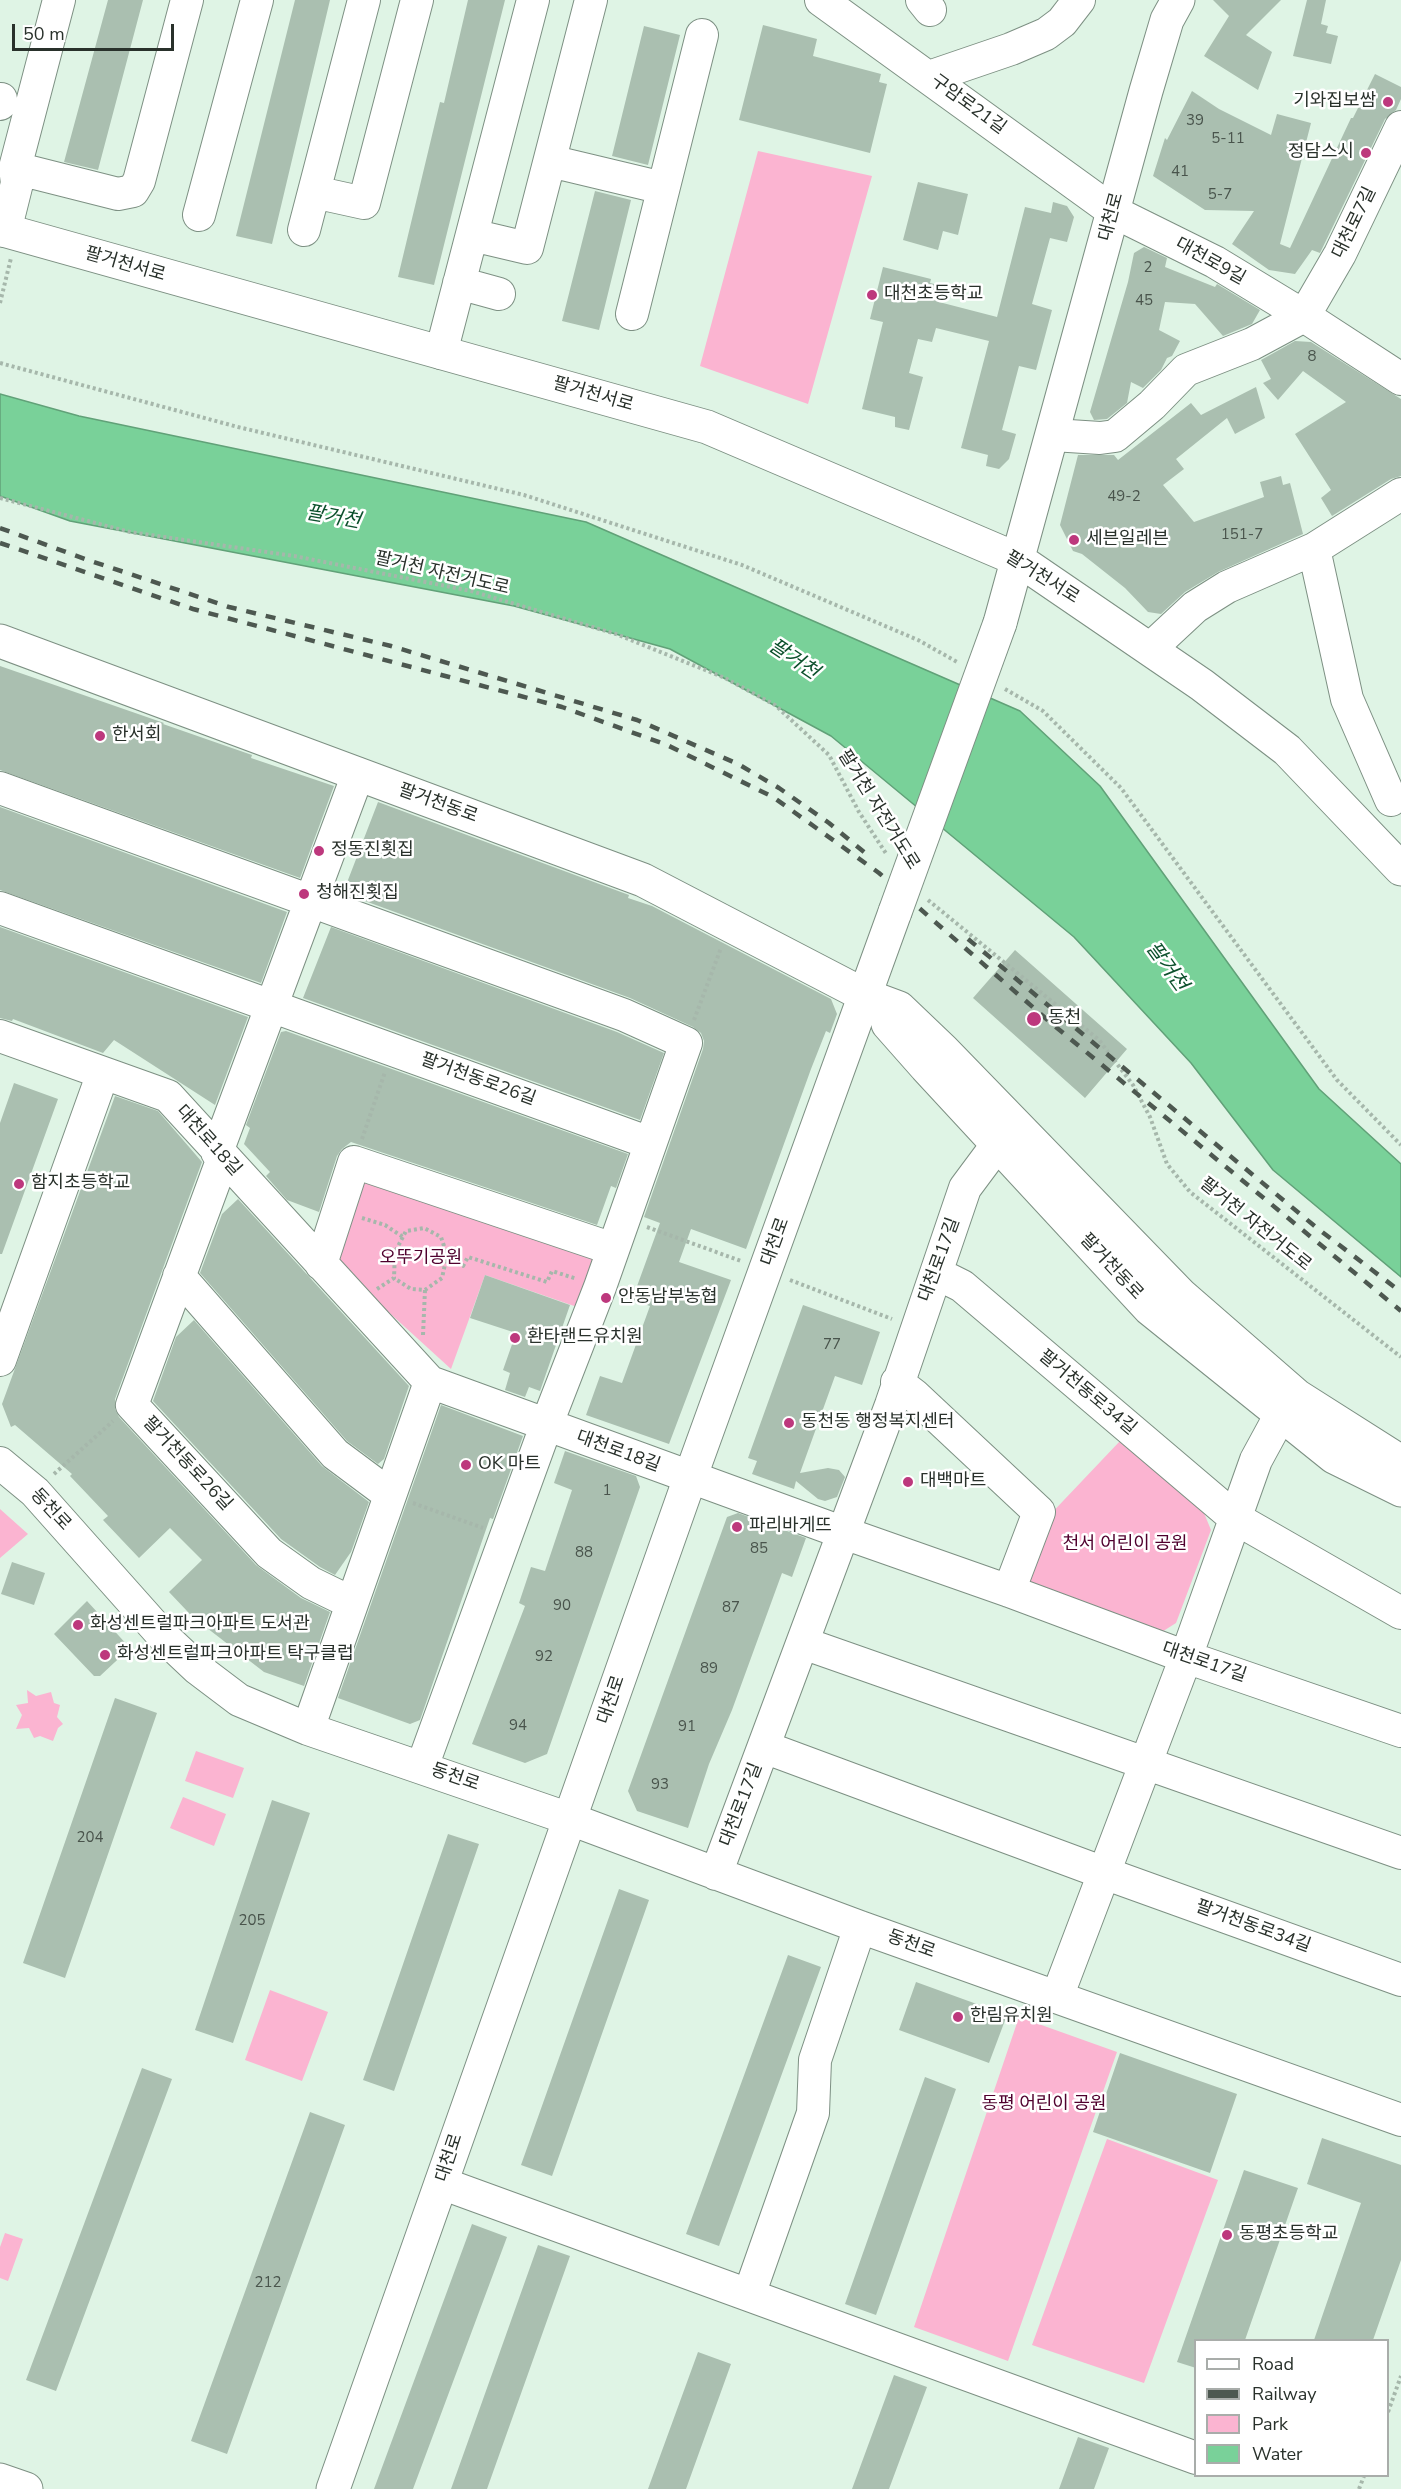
<!DOCTYPE html>
<meta charset="utf-8">
<style>
body{margin:0}
#map{position:relative;width:1401px;height:2489px;overflow:hidden;background:#dff4e5;font-family:"Nunito Sans",sans-serif}
canvas{display:block}
.legend{position:absolute;left:1194px;top:2339px;width:195px;height:138px;box-sizing:border-box;background:#fff;border:2px solid #a9adaa;margin:0;padding:8px 10px;list-style:none;font-size:18px;color:#29312b}
.legend li{display:flex;align-items:center;gap:12px;height:30px}
.legend b{width:30px;border:2px solid #a9adaa}
.scale{position:absolute;left:12px;top:24px;width:162px;height:27px;box-sizing:border-box;border:3px solid #29312b;border-top:0;padding-left:8px;font-size:18px;line-height:21px;white-space:nowrap;color:#29312b;-webkit-text-stroke:4px #fff;paint-order:stroke}
</style>
<div id="map">
<canvas width="1401" height="2489"></canvas>
<ul class="legend">
<li><b style="height:8px;background:#fff"></b>Road</li>
<li><b style="height:8px;background:#4d5850"></b>Railway</li>
<li><b style="height:16px;background:#fbb4d1"></b>Park</li>
<li><b style="height:16px;background:#79d199"></b>Water</li>
</ul>
<div class="scale">50 m</div>
</div>
<script>
const context = document.querySelector('canvas').getContext('2d');
context.lineJoin = 'round';
function fillPath(path, color) {
  context.fillStyle = color;
  context.fill(path, 'evenodd');
}
function poly(rows) {
  const path = new Path2D();
  for (const r of rows) {
    path.moveTo(r[0], r[1]);
    for (let i = 2; i < r.length; i += 2) path.lineTo(r[i], r[i + 1]);
  }
  return path;
}
function trace(path, color, width, dash) {
  context.strokeStyle = color;
  context.lineWidth = width;
  context.lineCap = dash ? 'butt' : 'round';
  context.setLineDash(dash || []);
  context.stroke(path);
}
function write(font, color, halo, rows, align = 'center') {
  context.font = font + ' "Nunito Sans","Noto Sans KR",sans-serif';
  context.lineWidth = 5;
  context.setLineDash([]);
  context.textBaseline = 'middle';
  context.strokeStyle = halo;
  context.fillStyle = color;
  for (const [text, x, y, turn = 0] of rows) {
    context.save();
    context.translate(x, y);
    context.rotate((+turn || 0) * Math.PI / 180);
    context.textAlign = isNaN(turn) ? turn : align;
    if (halo) context.strokeText(text, 0, 0);
    context.fillText(text, 0, 0);
    context.restore();
  }
}
const green = poly([
 [758,151,872,176,808,404,700,366],
 [357,1172,598,1255,580,1308,485,1275,451,1369,327,1256],
 [1120,1441,1204,1513,1211,1530,1176,1623,1157,1635,1032,1590,1026,1573,1045,1520],
 [0,1509,28,1534,0,1558],
 [27,1690,36,1696,51,1692,54,1703,60,1705,57,1717,63,1724,58,1728,53,1741,40,1736,34,1738,29,1728,16,1729,22,1715,16,1705,28,1703],
 [196,1751,244,1768,233,1798,185,1781],
 [183,1797,226,1814,214,1846,170,1828],
 [270,1990,328,2012,302,2081,245,2060],
 [1019,2017,1117,2052,1008,2361,914,2327],
 [1107,2139,1218,2180,1144,2383,1032,2345],
 [5,2233,23,2239,8,2281,0,2278,0,2247]
]);
const water = poly([
 [0,394,79,416,586,522,1020,711,1100,786,1319,1089,1401,1164,1401,1277,1273,1170,1191,1063,1074,937,831,736,670,649,514,606,70,521,0,496,0,394]
]);
const building = poly([
 [108,0,143,0,98,170,64,162],
 [295,0,330,0,272,244,236,236],
 [468,0,505,0,434,285,398,277,440,102,444,103],
 [1213,0,1281,0,1246,35,1272,52,1258,90,1204,56,1229,16],
 [1307,0,1326,0,1321,24,1328,26,1326,33,1338,36,1331,64,1293,56],
 [763,25,817,39,813,56,881,74,879,82,887,84,870,153,739,120],
 [644,26,680,35,648,165,612,156],
 [1375,74,1401,87,1401,99,1396,110,1385,119,1320,253,1312,250,1295,274,1269,270,1232,244,1254,211,1205,210,1153,176,1165,138,1167,140,1192,91,1219,109,1271,135,1277,114,1311,123,1280,244,1290,248,1351,118,1353,118],
 [918,182,968,194,958,235,943,231,938,250,903,240],
 [595,191,631,200,599,330,562,321],
 [1053,202,1067,206,1074,217,1067,242,1050,238,1032,304,1052,310,1036,370,1019,366,1002,430,1016,434,1009,459,999,469,986,466,988,455,961,448,989,341,936,328,932,342,918,339,909,373,923,377,909,430,895,427,895,417,862,409,883,322,870,319,883,267,931,279,930,283,943,286,939,302,997,317,1025,207,1051,213],
 [1144,247,1167,258,1165,267,1215,287,1217,284,1260,310,1252,324,1223,336,1195,304,1165,302,1159,330,1180,341,1172,356,1167,358,1161,370,1143,388,1131,382,1127,403,1107,419,1094,420,1090,412,1128,282,1134,253],
 [1295,341,1311,342,1401,399,1401,476,1391,479,1332,516,1321,498,1331,490,1295,434,1346,402,1303,371,1278,400,1263,383,1271,379,1261,360],
 [1256,387,1265,418,1235,434,1227,418,1176,459,1184,469,1163,485,1194,522,1264,497,1260,482,1281,476,1283,485,1290,483,1303,534,1218,572,1185,592,1161,614,1148,612,1125,588,1082,554,1073,551,1060,525,1078,455,1114,455,1118,460,1191,403,1201,415],
 [0,666,164,723,163,724,252,755,251,758,334,786,300,878,0,770],
 [378,802,629,895,628,898,652,906,831,999,837,1014,830,1033,826,1031,811,1069,746,1249,691,1229,679,1262,731,1280,669,1444,586,1415,600,1376,622,1383,650,1306,632,1300,660,1223,644,1217,703,1049,704,1041,701,1033,693,1027,630,998,343,893],
 [0,807,287,912,261,983,0,890],
 [0,927,248,1017,215,1105,114,1040,103,1053,13,1019,12,1021,0,1018],
 [331,927,617,1032,664,1053,640,1120,303,998],
 [1015,950,1127,1049,1085,1098,973,998],
 [286,1031,628,1154,616,1188,611,1186,597,1225,351,1142,342,1149,337,1156,319,1212,287,1200,266,1176,270,1172,244,1144,250,1128,246,1125,281,1032],
 [14,1083,58,1099,2,1254,0,1254,0,1123],
 [115,1096,158,1111,202,1162,115,1399,115,1409,119,1417,256,1565,301,1598,330,1612,304,1686,264,1672,207,1628,205,1630,169,1592,202,1560,170,1528,139,1558,103,1520,108,1516,70,1476,72,1474,15,1425,11,1427,2,1404],
 [238,1199,409,1386,384,1459,378,1464,347,1441,200,1273,222,1214],
 [485,1275,570,1305,540,1391,529,1387,525,1397,505,1390,510,1373,503,1370,516,1333,470,1318],
 [803,1305,880,1332,862,1385,835,1376,800,1473,828,1468,839,1470,845,1477,837,1497,825,1501,818,1499,796,1481,794,1489,752,1474,757,1461,748,1458],
 [194,1320,322,1466,369,1502,351,1552,335,1575,320,1567,281,1539,153,1401,176,1337],
 [441,1405,523,1436,493,1519,490,1518,420,1720,410,1724,338,1698],
 [565,1451,636,1476,640,1487,547,1754,525,1763,472,1744,525,1606,519,1603,531,1567,545,1571,572,1490,554,1483],
 [738,1513,806,1538,792,1577,782,1573,732,1710,709,1764,688,1828,637,1811,628,1791,727,1517],
 [12,1562,45,1573,34,1605,1,1594],
 [87,1601,130,1648,100,1676,94,1676,54,1634],
 [115,1698,157,1713,65,1978,23,1963],
 [272,1800,310,1813,233,2043,195,2030],
 [448,1834,479,1844,394,2091,363,2080],
 [619,1889,649,1900,552,2176,521,2165],
 [788,1955,821,1967,719,2246,686,2234],
 [916,1982,1007,2015,989,2063,899,2030],
 [1120,2053,1237,2094,1210,2173,1093,2132],
 [142,2068,172,2079,56,2391,26,2380],
 [925,2077,956,2089,876,2315,845,2304],
 [310,2112,345,2125,227,2454,191,2441],
 [1322,2138,1401,2165,1401,2260,1373,2340,1314,2340,1361,2203,1307,2184],
 [1244,2170,1298,2188,1245,2340,1196,2340,1196,2368,1177,2362],
 [472,2224,507,2237,413,2489,374,2489],
 [538,2245,570,2256,487,2489,451,2489],
 [698,2352,731,2364,686,2489,648,2489],
 [894,2375,927,2387,889,2489,852,2489],
 [1078,2437,1109,2448,1094,2489,1059,2489]
]);
const path = poly([
 [0,303,11,258],
 [0,363,238,427,524,495,742,565,918,640,959,663],
 [0,498,130,532,294,556,471,591,616,634,725,678,775,705,829,755,859,812,887,855],
 [1005,689,1043,711,1121,788,1337,1080,1401,1145],
 [928,900,1099,1040,1133,1085,1150,1117,1167,1164,1190,1192,1401,1357],
 [694,1020,721,948],
 [362,1139,385,1072],
 [362,1218,385,1225,403,1237],
 [647,1227,741,1261],
 [446,1259,463,1266,468,1257,547,1282,552,1271,577,1279],
 [790,1280,892,1319],
 [377,1289,394,1278,395,1252,406,1231,424,1228,441,1237,447,1255,442,1278,425,1290,411,1289,394,1278],
 [423,1335,425,1290],
 [54,1474,113,1421],
 [413,1503,483,1528],
 [1388,2412,1401,2376],
 [1359,2489,1364,2476]
]);
const minor = poly([
 [821,0,1114,212,1215,262,1304,316,1401,379],
 [922,0,930,10],
 [929,77,1011,49,1046,34,1062,22,1079,0],
 [0,104,1,99],
 [550,161,663,188],
 [15,168,118,194,133,191,139,181,187,0],
 [314,192,364,203,417,0],
 [199,215,257,0],
 [304,230,364,0],
 [5,231,17,183,15,168,59,0],
 [472,235,527,248,591,0],
 [459,283,499,294],
 [632,314,702,35],
 [441,353,533,0],
 [1053,435,1100,438,1115,436,1152,405,1186,370,1252,344,1304,316,1340,254,1401,127],
 [1314,549,1347,699,1391,800],
 [1151,648,1195,607,1227,587,1314,549,1401,494],
 [0,788,624,1015,686,1043,600,1287,546,1426,422,1767],
 [0,908,650,1143],
 [0,1036,168,1096,430,1382,844,1533,1009,1591,1186,1657,1401,1731],
 [217,1152,358,774],
 [223,1158,132,1405,269,1553,311,1583,352,1603],
 [321,1264,354,1162,613,1249],
 [936,1273,962,1286,1235,1518,1401,1613],
 [179,1276,335,1454,390,1495],
 [0,1360,103,1073],
 [897,1382,914,1395,1039,1512,1009,1591],
 [0,1463,35,1492,164,1637,198,1669,239,1700,308,1729,570,1819,860,1927,1401,2120],
 [803,1643,1401,1853],
 [308,1729,430,1382],
 [764,1747,1104,1873,1401,1980],
 [716,1874,891,1405,965,1188,997,1145],
 [1057,1997,1186,1657,1256,1460,1281,1414],
 [441,2183,1196,2458],
 [749,2295,813,2113,815,2060,860,1927]
]);
const major = poly([
 [0,229,707,427,1019,560,1202,685,1287,750,1401,869],
 [1000,623,1146,91,1167,20,1178,0],
 [0,641,643,880,864,995,899,1008,944,1051,1181,1295,1297,1396,1401,1462],
 [888,1024,926,1067,1150,1309,1334,1457,1401,1490],
 [0,2480,26,2489],
 [333,2489,690,1478,895,912]
]);
const rail = poly([
 [0,528,85,559,229,607,391,646,637,720,738,764,779,788,829,823,870,857],
 [0,543,193,609,562,707,667,745,773,797,879,873,1051,1023,1401,1311],
 [968,939,1317,1228,1401,1292]
]);
const majorBridge = poly([
 [895,912,1000,623]
]);
const markers = [
 [1388,102,6,"#bd387d"],
 [1366,153,6,"#bd387d"],
 [872,295,6,"#bd387d"],
 [1074,540,6,"#bd387d"],
 [100,736,6,"#bd387d"],
 [319,851,6,"#bd387d"],
 [304,894,6,"#bd387d"],
 [1034,1019,8,"#bd387d"],
 [19,1184,6,"#bd387d"],
 [606,1298,6,"#bd387d"],
 [515,1338,6,"#bd387d"],
 [789,1423,6,"#bd387d"],
 [466,1465,6,"#bd387d"],
 [908,1482,6,"#bd387d"],
 [737,1527,6,"#bd387d"],
 [78,1625,6,"#bd387d"],
 [105,1655,6,"#bd387d"],
 [958,2017,6,"#bd387d"],
 [1227,2235,6,"#bd387d"]
];
const numberNames = [
 ["39",1195,121],
 ["5-11",1228,139],
 ["41",1180,172],
 ["5-7",1220,195],
 ["2",1148,268],
 ["45",1144,301],
 ["8",1312,357],
 ["49-2",1124,497],
 ["151-7",1242,535],
 ["77",832,1345],
 ["1",607,1491],
 ["85",759,1549],
 ["88",584,1553],
 ["90",562,1606],
 ["87",731,1608],
 ["92",544,1657],
 ["89",709,1669],
 ["94",518,1726],
 ["91",687,1727],
 ["93",660,1785],
 ["204",90,1838],
 ["205",252,1921],
 ["212",268,2283]
];
const poiNames = [
 ["기와집보쌈",1376,102,"right"],
 ["정담스시",1354,153,"right"],
 ["대천초등학교",884,295],
 ["세븐일레븐",1086,540],
 ["한서회",112,736],
 ["정동진횟집",331,851],
 ["청해진횟집",316,894],
 ["동천",1048,1019],
 ["함지초등학교",31,1184],
 ["안동남부농협",618,1298],
 ["환타랜드유치원",527,1338],
 ["동천동 행정복지센터",801,1423],
 ["OK 마트",478,1465],
 ["대백마트",920,1482],
 ["파리바게뜨",749,1527],
 ["화성센트럴파크아파트 도서관",90,1625],
 ["화성센트럴파크아파트 탁구클럽",117,1655],
 ["한림유치원",970,2017],
 ["동평초등학교",1239,2235]
];
const streetNames = [
 ["구암로21길",968,105,36],
 ["대천로",1112,217,-75],
 ["대천로7길",1355,223,-64],
 ["대천로9길",1210,262,29],
 ["팔거천서로",125,265,16],
 ["팔거천서로",593,395,16],
 ["팔거천 자전거도로",442,574,13],
 ["팔거천서로",1042,578,32],
 ["팔거천동로",438,804,20],
 ["팔거천 자전거도로",878,810,58],
 ["팔거천동로26길",478,1080,20],
 ["대천로18길",208,1141,48],
 ["팔거천 자전거도로",1255,1225,39],
 ["대천로",776,1242,-70],
 ["대천로17길",940,1260,-70],
 ["팔거천동로",1111,1267,47],
 ["팔거천동로34길",1087,1393,40],
 ["대천로18길",618,1452,20],
 ["팔거천동로26길",187,1464,47],
 ["동천로",50,1510,47],
 ["대천로17길",1204,1663,19],
 ["대천로",612,1700,-71],
 ["동천로",455,1778,19],
 ["대천로17길",742,1805,-69],
 ["팔거천동로34길",1253,1927,20],
 ["동천로",911,1945,20],
 ["대천로",450,2158,-72]
];
const parkNames = [
 ["오뚜기공원",421,1259],
 ["천서 어린이 공원",1125,1545],
 ["동평 어린이 공원",1044,2105]
];
const waterNames = [
 ["팔거천",333,518,10],
 ["팔거천",793,660,34],
 ["팔거천",1166,967,54]
];
fillPath(green, '#fbb4d1');
fillPath(water, '#79d199');
trace(water, '#61a178', 1.5);
fillPath(building, '#aabfb0');
trace(minor, '#7d9083', 34);
trace(major, '#7d9083', 35);
trace(path, '#a6b7ab', 4, [3, 3]);
trace(minor, '#fff', 32);
trace(major, '#fff', 33);
trace(rail, '#4d5850', 4.5, [10, 10]);
trace(majorBridge, '#7d9083', 35, []);
trace(majorBridge, '#fff', 33);
for (const [x, y, r, color] of markers) {
  const dot = new Path2D();
  dot.arc(x, y, r, 0, 2 * Math.PI);
  context.fillStyle = color;
  context.fill(dot);
  trace(dot, '#fff', 2);
}
write('15px', '#49544c', null, numberNames);
write('18px', '#29312b', '#fff', poiNames, 'left');
write('18px', '#29312b', '#fff', streetNames);
write('18px', '#50002e', '#fff', parkNames);
write('italic 20px', '#0d512d', '#fff', waterNames);
</script>
